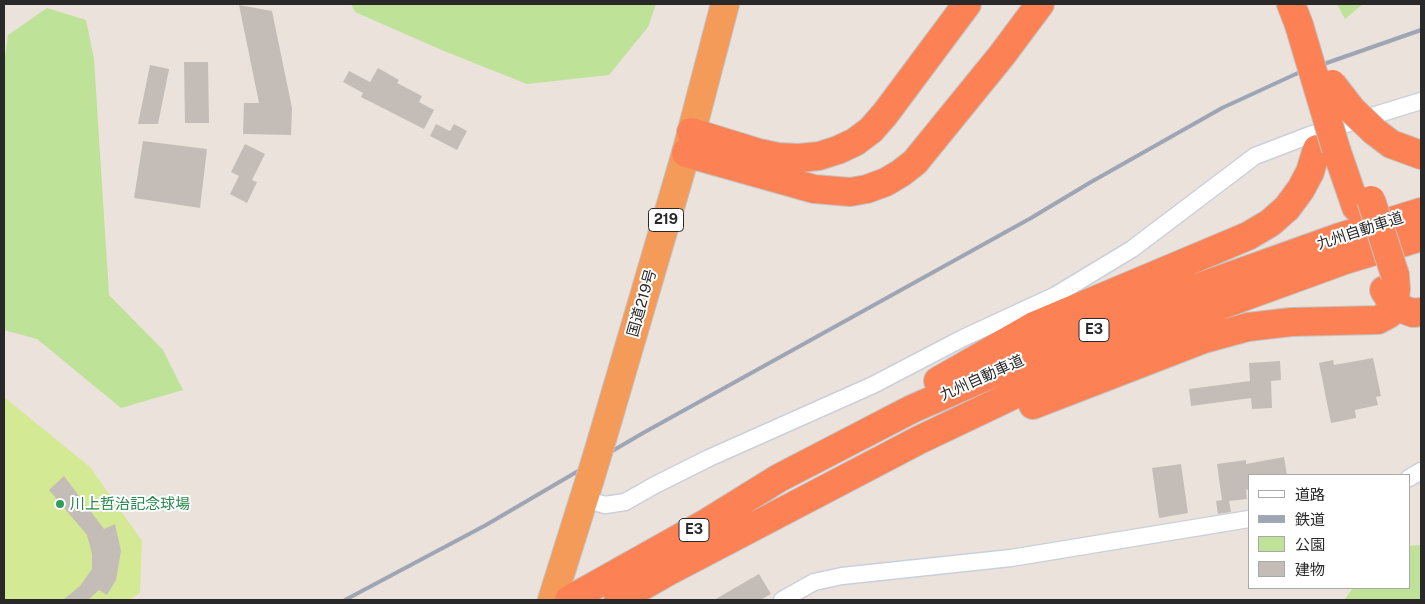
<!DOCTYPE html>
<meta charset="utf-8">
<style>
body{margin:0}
#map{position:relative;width:1425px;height:604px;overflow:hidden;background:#ebe2db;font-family:"Public Sans","Noto Sans JP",sans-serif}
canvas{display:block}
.frame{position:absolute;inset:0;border:5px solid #292929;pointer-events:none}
.legend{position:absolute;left:1248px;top:474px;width:162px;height:115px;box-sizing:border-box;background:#fff;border:1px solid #a9a9a9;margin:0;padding:6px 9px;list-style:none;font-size:15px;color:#292929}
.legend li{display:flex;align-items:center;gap:10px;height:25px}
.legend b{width:25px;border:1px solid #a9a9a9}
</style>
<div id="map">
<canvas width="1425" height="604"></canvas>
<div class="frame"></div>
<ul class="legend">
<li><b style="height:6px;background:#fff"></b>道路</li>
<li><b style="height:6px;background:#9ea5b4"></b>鉄道</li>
<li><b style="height:14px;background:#bee298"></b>公園</li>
<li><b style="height:14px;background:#c4bdb7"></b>建物</li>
</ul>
</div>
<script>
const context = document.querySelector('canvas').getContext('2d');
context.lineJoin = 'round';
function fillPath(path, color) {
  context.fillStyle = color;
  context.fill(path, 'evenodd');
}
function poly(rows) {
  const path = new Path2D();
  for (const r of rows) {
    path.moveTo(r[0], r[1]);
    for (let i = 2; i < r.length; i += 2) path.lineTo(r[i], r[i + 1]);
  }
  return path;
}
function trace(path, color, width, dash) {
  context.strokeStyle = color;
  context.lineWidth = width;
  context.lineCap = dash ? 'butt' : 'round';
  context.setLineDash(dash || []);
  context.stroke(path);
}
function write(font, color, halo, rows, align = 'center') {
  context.font = font + ' "Public Sans","Noto Sans JP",sans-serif';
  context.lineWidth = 4;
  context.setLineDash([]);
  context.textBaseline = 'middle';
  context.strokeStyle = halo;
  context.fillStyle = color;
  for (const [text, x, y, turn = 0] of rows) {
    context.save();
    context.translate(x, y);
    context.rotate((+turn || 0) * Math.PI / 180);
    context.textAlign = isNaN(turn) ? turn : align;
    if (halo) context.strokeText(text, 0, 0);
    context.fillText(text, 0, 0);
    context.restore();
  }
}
const green = poly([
 [351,4,656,4,648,27,609,75,527,84,444,51,355,12],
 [1337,4,1363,4,1345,19],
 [47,8,86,20,94,59,109,295,163,350,183,390,121,408,37,339,4,330,4,63,8,35],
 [1421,545,1421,600,1344,600,1353,588,1409,588,1409,546]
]);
const pitch = poly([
 [4,397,90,467,142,541,140,593,129,600,4,600]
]);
const building = poly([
 [239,5,272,11,292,108,291,135,243,134,244,103,259,103],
 [184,62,208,62,209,123,185,123],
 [150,65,169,69,158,124,138,124],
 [378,68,399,80,397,83,422,96,419,102,434,110,424,129,361,97,363,93,343,82,349,71,370,82],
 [436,124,450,131,454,124,467,131,457,150,430,136],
 [143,141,207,149,200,208,134,198],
 [245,144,265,154,252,180,257,182,247,203,230,194,239,176,231,172],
 [1373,358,1381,396,1376,397,1378,405,1355,410,1356,418,1331,423,1319,363,1333,360,1334,365],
 [1280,361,1281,380,1271,381,1272,408,1252,409,1251,398,1191,406,1189,389,1250,381,1249,363],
 [1284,457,1287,475,1249,475,1249,489,1246,490,1247,499,1229,501,1231,512,1218,514,1216,501,1222,500,1217,464,1246,460,1246,464],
 [1181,464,1188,513,1159,518,1152,468],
 [64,476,104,529,115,524,121,551,116,580,107,595,99,590,88,600,63,600,80,586,92,569,92,554,87,535,49,490],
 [759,574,771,594,760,600,714,600]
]);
const minor = poly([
 [1409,478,1421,471],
 [584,499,605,505,625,502,655,485,709,458,873,385,963,338,1056,295,1132,249,1255,156,1310,135,1421,101],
 [782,600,814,582,842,576,1011,558,1249,519]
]);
const trunk = poly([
 [603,436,686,153,725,4],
 [552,600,590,479]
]);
const motorway = poly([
 [1291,4,1299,25],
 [1374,131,1391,144,1421,155],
 [691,132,759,153,778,157,799,158,819,156,838,150,855,142,871,130,885,114,967,4],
 [1336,149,1356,207],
 [686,153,814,189,850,192,867,189,886,182,901,173,915,162,1002,55,1040,4],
 [1384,290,1394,306,1413,313,1421,312],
 [938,381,1034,326,1248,236,1270,223,1287,208,1301,189,1310,172,1317,149],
 [1033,405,1204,339,1248,327,1291,322,1378,320,1389,314,1394,306,1396,289,1395,275],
 [569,600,708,522,779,478,912,409,1049,349,1197,288,1340,237,1421,212],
 [618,600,669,571,919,440,1028,388,1202,312,1345,260,1421,237]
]);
const rail = poly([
 [345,600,486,525,643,433,1031,218,1091,182,1222,108,1298,73,1421,30]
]);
const trunkBridge = poly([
 [590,479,603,436]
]);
const motorwayBridge = poly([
 [1299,25,1336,149],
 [1332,84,1352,110,1374,131],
 [1371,200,1395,275]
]);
const markers = [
 [60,504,5,"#2e9e5b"]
];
const shields = [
 [666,220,35],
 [1094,330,30],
 [694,530,30]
];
const shieldNames = [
 ["219",666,220],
 ["E3",1094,330],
 ["E3",694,530]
];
const streetNames = [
 ["九州自動車道",1360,231,-18],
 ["国道219号",642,303,-74],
 ["九州自動車道",982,378,-24]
];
const leisureNames = [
 ["川上哲治記念球場",70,504]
];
fillPath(green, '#bee298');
fillPath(pitch, '#d3e994');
fillPath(building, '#c4bdb7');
trace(minor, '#cad0db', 19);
trace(trunk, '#c3c3c3', 30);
trace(motorway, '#c3c3c3', 30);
trace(minor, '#fff', 16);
trace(trunk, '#f59b5a', 28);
trace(motorway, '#fc8256', 28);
trace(rail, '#9ea5b4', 4);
trace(trunkBridge, '#c3c3c3', 30, []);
trace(motorwayBridge, '#c3c3c3', 30, []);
trace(trunkBridge, '#f59b5a', 28);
trace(motorwayBridge, '#fc8256', 28);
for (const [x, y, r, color] of markers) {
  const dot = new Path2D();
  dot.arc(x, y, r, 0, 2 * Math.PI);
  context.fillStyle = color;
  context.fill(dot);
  trace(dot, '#fff', 2);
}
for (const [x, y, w] of shields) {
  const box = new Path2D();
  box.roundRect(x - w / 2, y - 11.5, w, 23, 4);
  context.fillStyle = '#fff';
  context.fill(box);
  trace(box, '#292929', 1);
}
write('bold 14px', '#292929', null, shieldNames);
write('15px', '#292929', '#fff', streetNames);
write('15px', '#27864d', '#fff', leisureNames, 'left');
</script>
